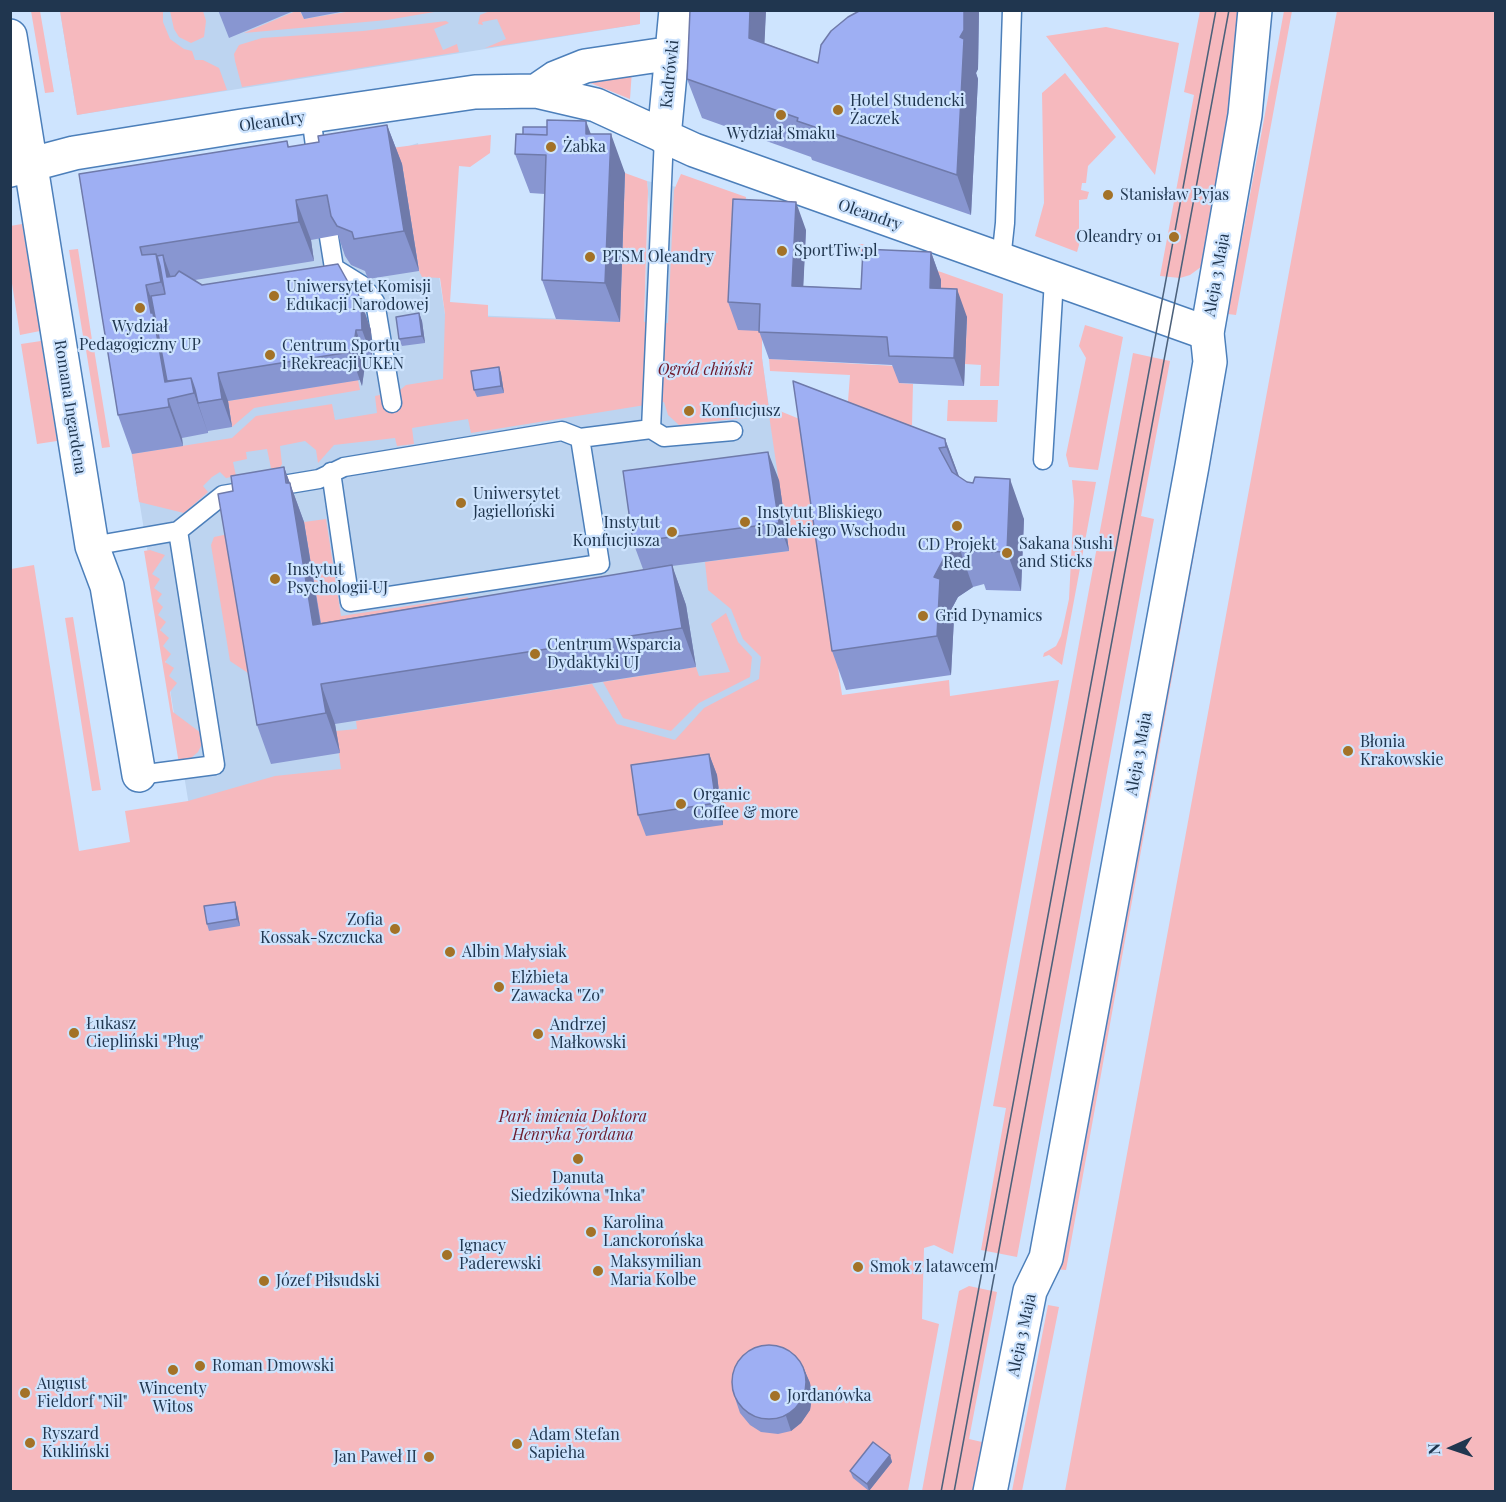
<!DOCTYPE html>
<meta charset="utf-8">
<style>
body{margin:0}
#map{position:relative;width:1506px;height:1502px;overflow:hidden;background:#cee4fe;font-family:"Playfair Display",serif}
canvas{display:block}
.frame{position:absolute;inset:0;border:12px solid #20364f;pointer-events:none}
.north{position:absolute;left:1422px;top:1418px;width:60px;height:60px;-webkit-text-stroke:4px #cee4fe;paint-order:stroke;rotate:267deg;font-size:16px;font-weight:700;line-height:24px;text-align:center;color:#20364f}
.north::after{content:'';display:block;margin:auto;width:21px;height:27px;background:#20364f;clip-path:polygon(50% 0,100% 100%,50% 72%,0 100%)}
</style>
<div id="map">
<canvas width="1506" height="1502"></canvas>
<div class="frame"></div>
<div class="north">N</div>
</div>
<script>
const context = document.querySelector('canvas').getContext('2d');
context.lineJoin = 'round';
function fillPath(path, color) {
  context.fillStyle = color;
  context.fill(path, 'evenodd');
}
function poly(rows) {
  const path = new Path2D();
  for (const r of rows) {
    if (r.length === 3) {
      path.moveTo(r[0] + r[2], r[1]);
      path.arc(r[0], r[1], r[2], 0, 2 * Math.PI);
      continue;
    }
    path.moveTo(r[0], r[1]);
    for (let i = 2; i < r.length; i += 2) path.lineTo(r[i], r[i + 1]);
  }
  return path;
}
function trace(path, color, width, dash) {
  context.strokeStyle = color;
  context.lineWidth = width;
  context.lineCap = dash ? 'butt' : 'round';
  context.setLineDash(dash || []);
  context.stroke(path);
}
function write(font, color, halo, rows, align = 'center') {
  context.font = font + ' "Playfair Display",serif';
  context.lineWidth = 4.5;
  context.setLineDash([]);
  context.textBaseline = 'middle';
  context.strokeStyle = halo;
  context.fillStyle = color;
  for (const [text, x, y, turn = 0] of rows) {
    context.save();
    context.translate(x, y);
    context.rotate((+turn || 0) * Math.PI / 180);
    context.textAlign = isNaN(turn) ? turn : align;
    if (halo) context.strokeText(text, 0, 0);
    context.fillText(text, 0, 0);
    context.restore();
  }
}
const built = poly([
 [60,11,640,11,640,24,77,115],
 [418,143,445,314,644,322,649,207,647,181,746,201,762,331,762,358,813,718,191,818,98,248]
]);
const green = poly([
 [31,11,40,11,54,92,45,93],
 [60,11,163,11,163,22,170,39,184,49,192,51,195,60,203,60,219,68,227,90,77,115],
 [170,11,203,11,206,21,204,37,191,43,179,37,174,29],
 [296,11,300,11,304,19,352,11,440,11,387,20,244,33],
 [490,11,640,11,640,24,485,48,506,39,497,19,482,22,483,25,478,24,480,15],
 [1200,11,1248,11,1201,267,1190,275,1180,278,1160,276,1194,95,1184,92],
 [1284,11,1292,11,1236,315,1228,314],
 [1337,11,1495,11,1495,1491,1065,1491],
 [446,21,449,23,434,29,443,50,457,44,459,52,242,87,235,61,234,54,239,45,262,38,363,31],
 [1106,27,1179,43,1155,175,1046,36],
 [632,70,630,99,588,82],
 [1065,73,1116,137,1088,166,1086,183,1082,183,1081,190,1089,192,1087,199,1079,200,1079,245,1077,252,1035,236,1044,203,1042,93],
 [491,135,490,153,470,167,459,166,450,302,488,305,488,317,620,322,625,173,647,181,648,191,644,322,668,323,674,190,681,174,746,197,743,227,762,331,762,358,769,409,775,409,802,420,842,695,949,680,950,696,1059,680,953,1254,934,1245,924,1248,922,1319,939,1324,908,1491,11,1492,11,569,34,565,79,851,130,842,125,811,188,801,275,776,341,769,336,731,357,729,356,721,592,684,617,724,675,740,704,708,759,679,761,657,743,639,731,609,708,590,705,562,789,551,769,415,679,425,668,415,664,402,471,433,468,419,412,428,414,444,397,446,395,438,334,445,318,463,316,450,305,441,280,446,282,464,279,469,271,468,267,449,246,452,247,459,233,462,236,476,226,478,220,472,212,477,203,486,208,492,184,513,139,502,132,454,232,438,256,416,332,404,335,420,377,413,375,396,399,391,406,385,443,379,445,314,440,278,422,277,419,271,402,164,361,152],
 [22,224,40,331,20,335,11,277,10,226],
 [862,244,1003,294,999,386,980,386,981,365,965,364,967,318,873,277,858,245],
 [78,249,92,340,84,342,69,250],
 [1085,325,1123,337,1098,470,1069,467,1066,455,1086,358,1079,346],
 [41,341,57,441,37,444,21,344],
 [94,349,110,447,102,448,86,350],
 [1133,353,1170,361,1141,516,1154,519,1017,1257,981,1250,1006,1108,993,1106],
 [769,359,896,366,899,383,913,384,912,425,874,424,847,414,850,375,770,371],
 [358,380,360,390,254,408,232,427,228,401],
 [1212,394,1222,398,1066,1270,1055,1269],
 [948,400,998,400,997,422,947,421],
 [1072,480,1096,482,1062,665,1049,655,1043,657,1044,653,1056,646,1061,636,1069,599,1074,501],
 [326,519,341,616,468,597,464,612,326,657,304,522],
 [233,533,251,675,230,661,211,545,214,537],
 [150,550,165,555,152,574,160,579,154,588,162,594,157,601,163,607,158,615,166,622,160,630,169,638,163,646,171,654,165,662,174,668,169,676,177,683,170,692,173,712,201,733,202,744,198,752,185,763,179,764,144,551],
 [726,613,738,642,752,657,750,677,699,703,671,731,623,718,603,682,696,667,699,676,730,672,711,624],
 [73,617,101,790,92,791,65,618],
 [969,1286,997,1292,969,1439,982,1442,973,1491,922,1491,959,1291],
 [1048,1305,1059,1307,1022,1491,1012,1491]
]);
const service = poly([
 [311,116,318,168],
 [329,237,334,268,363,286,375,302,392,403],
 [1001,260,1005,223,1012,10],
 [651,429,664,137],
 [1043,460,1054,280],
 [331,472,350,602,600,564,580,438],
 [178,531,223,495,319,479,344,467,562,431,580,438,651,429,664,437,733,431],
 [92,546,178,531,215,765,139,775]
]);
const minor = poly([
 [10,36,92,546,107,586,139,775],
 [536,91,555,78,585,66,673,53],
 [664,137,676,10],
 [10,170,74,153,242,126,475,92,536,91,596,105,694,150,1207,333]
]);
const tertiary = poly([
 [990,1492,1030,1291,1046,1258,1192,466,1210,362,1207,333,1245,115,1255,10]
]);
const tram = poly([
 [941,1492,1216,10],
 [954,1492,1229,10]
]);
const wall = poly([
 [218,10,296,10,229,38],
 [300,10,351,10,304,19],
 [690,10,766,10,764,43,818,63,861,10,979,10,978,69,976,73,978,79,971,215,812,160,811,157,702,118,687,79],
 [387,125,402,164,419,271,368,279,365,271,351,265,345,256,338,235,311,240,314,261,195,280,202,285,354,282,371,330,372,357,366,358,362,386,360,380,228,401,232,427,208,431,208,429,208,433,182,438,183,446,132,454,118,415,79,174,287,141,289,147,319,142],
 [591,134,625,173,620,322,556,319,542,280,545,194,530,193,515,154],
 [806,230,803,286,861,289,931,252,941,280,941,289,967,317,964,386,899,383,892,365,769,359,759,331,738,330,728,302],
 [419,313,422,321,425,343,402,346,399,339],
 [499,367,501,374,504,393,477,397,474,390],
 [793,381,945,439,959,477,1024,519,1021,591,986,590,984,584,973,587,958,597,951,610,954,618,951,675,846,690,832,651],
 [284,467,304,522,321,623,663,567,643,569,633,542,779,480,789,551,672,566,686,605,696,667,335,724,340,753,271,764,257,725,233,491],
 [709,754,717,775,723,825,646,836,638,815],
 [235,902,237,909,240,926,209,931,207,924],
 [804,1369,810,1383,812,1397,810,1410,801,1423,791,1431,778,1434,761,1432,750,1425,740,1413,735,1398],
 [890,1455,892,1462,869,1491,853,1478,850,1471]
]);
const shadedWall = poly([
 [750,10,766,10,763,77,749,38],
 [964,10,979,10,978,69,976,73,978,79,971,215,957,175,960,37],
 [586,121,601,161,586,134],
 [387,125,402,164,419,271,404,231],
 [611,134,625,173,620,322,605,283],
 [296,200,311,240,314,261,299,222],
 [796,202,806,230,802,314,792,286],
 [931,252,941,280,940,316,930,288],
 [156,254,170,294,175,322,161,282],
 [163,255,173,283,167,277],
 [354,282,371,330,372,357,362,330],
 [146,285,161,324,174,393,165,382,151,313],
 [957,289,967,317,964,386,954,358],
 [419,313,422,321,425,343,422,336],
 [356,330,366,358,362,386,352,358],
 [499,367,501,374,504,393,501,386],
 [218,373,228,401,232,427,222,399],
 [191,378,200,403,198,403,208,433,194,393],
 [168,399,182,438,183,446,169,407],
 [945,439,960,479,961,486,946,447],
 [768,452,779,480,789,551,779,523],
 [284,467,304,522,327,664,313,625],
 [1010,479,1024,519,1021,591,1007,552],
 [959,547,973,587,958,597,951,610,954,618,951,675,937,636,934,577,944,558],
 [672,565,686,605,696,667,682,628],
 [321,684,335,724,340,753,326,713],
 [709,754,717,775,723,825,716,803],
 [235,902,237,909,240,926,237,919],
 [804,1369,810,1383,812,1397,810,1410,801,1423,791,1431,786,1416],
 [890,1455,892,1462,869,1491,867,1484]
]);
const building = poly([
 [690,10,750,10,749,38,818,63,821,45,831,31,848,17,861,10,964,10,964,30,960,37,964,39,957,175,797,121,798,118,687,79,690,10],
 [547,120,586,121,586,134,611,134,605,283,542,280,546,155,515,154,516,134,547,135,547,120],
 [387,125,404,231,354,239,352,232,337,226,331,216,327,195,296,200,299,222,140,247,142,255,156,254,161,282,146,285,151,313,153,313,165,382,191,378,194,393,168,399,169,407,118,415,79,174,287,141,288,147,319,142,318,136,387,125],
 [523,127,547,127,547,135,523,134,523,127],
 [733,199,796,202,792,286,861,289,863,249,931,252,930,288,957,289,954,358,889,356,887,337,759,332,760,304,728,302,733,199],
 [163,255,167,277,175,276,179,271,202,285,338,264,348,282,354,282,361,302,362,330,356,330,352,358,350,352,218,373,222,399,198,403,195,390,191,378,167,381,151,296,165,294,160,266,157,256,163,255],
 [419,313,422,336,399,339,396,317,419,313],
 [499,367,501,386,474,390,471,371,499,367],
 [793,381,945,439,946,447,939,448,952,472,967,482,973,483,975,477,1010,479,1007,552,972,551,970,544,959,547,944,558,934,577,940,579,937,636,832,651,793,381],
 [768,452,779,523,633,542,623,471,768,452],
 [284,467,286,483,290,483,313,625,672,565,682,628,321,684,326,713,257,725,218,494,233,491,231,476,284,467],
 [709,754,716,803,638,815,631,765,709,754],
 [235,902,237,919,207,924,204,906,235,902],
 [769,1382,37],
 [873,1442,890,1455,867,1484,850,1471,873,1442]
]);
const markers = [
 [838,110,6,"#a37227"],
 [781,115,6,"#a37227"],
 [551,147,6,"#a37227"],
 [1108,195,6,"#a37227"],
 [1174,237,6,"#a37227"],
 [782,251,6,"#a37227"],
 [590,257,6,"#a37227"],
 [274,296,6,"#a37227"],
 [140,308,6,"#a37227"],
 [270,355,6,"#a37227"],
 [689,411,6,"#a37227"],
 [461,503,6,"#a37227"],
 [745,522,6,"#a37227"],
 [957,526,6,"#a37227"],
 [672,532,6,"#a37227"],
 [1007,553,6,"#a37227"],
 [275,579,6,"#a37227"],
 [923,616,6,"#a37227"],
 [535,654,6,"#a37227"],
 [1348,751,6,"#a37227"],
 [681,804,6,"#a37227"],
 [395,929,6,"#a37227"],
 [450,952,6,"#a37227"],
 [499,987,6,"#a37227"],
 [74,1033,6,"#a37227"],
 [538,1034,6,"#a37227"],
 [578,1159,6,"#a37227"],
 [591,1232,6,"#a37227"],
 [447,1255,6,"#a37227"],
 [858,1267,6,"#a37227"],
 [598,1271,6,"#a37227"],
 [264,1281,6,"#a37227"],
 [200,1366,6,"#a37227"],
 [173,1370,6,"#a37227"],
 [25,1393,6,"#a37227"],
 [775,1396,6,"#a37227"],
 [30,1443,6,"#a37227"],
 [517,1444,6,"#a37227"],
 [429,1457,6,"#a37227"]
];
const streetNames = [
 ["Kadrówki",670,74,-84],
 ["Oleandry",272,122,-8],
 ["Oleandry",870,215,19],
 ["Aleja 3 Maja",1217,275,-80],
 ["Romana Ingardena",70,407,81],
 ["Aleja 3 Maja",1139,754,-80],
 ["Aleja 3 Maja",1022,1335,-78]
];
const poiNames = [
 ["Hotel Studencki",850,101],
 ["Żaczek",850,119],
 ["Wydział Smaku",781,134,"center"],
 ["Żabka",563,147],
 ["Stanisław Pyjas",1120,195],
 ["Oleandry 01",1162,237,"right"],
 ["SportTiw.pl",794,251],
 ["PTSM Oleandry",602,257],
 ["Uniwersytet Komisji",286,287],
 ["Edukacji Narodowej",286,305],
 ["Wydział",140,327,"center"],
 ["Pedagogiczny UP",140,345,"center"],
 ["Centrum Sportu",282,346],
 ["i Rekreacji UKEN",282,364],
 ["Konfucjusz",701,411],
 ["Uniwersytet",473,494],
 ["Jagielloński",473,512],
 ["Instytut Bliskiego",757,513],
 ["i Dalekiego Wschodu",757,531],
 ["Instytut",660,523,"right"],
 ["Konfucjusza",660,541,"right"],
 ["Sakana Sushi",1019,544],
 ["and Sticks",1019,562],
 ["CD Projekt",957,545,"center"],
 ["Red",957,563,"center"],
 ["Instytut",287,570],
 ["Psychologii UJ",287,588],
 ["Grid Dynamics",935,616],
 ["Centrum Wsparcia",547,645],
 ["Dydaktyki UJ",547,663],
 ["Błonia",1360,742],
 ["Krakowskie",1360,760],
 ["Organic",693,795],
 ["Coffee & more",693,813],
 ["Zofia",383,920,"right"],
 ["Kossak-Szczucka",383,938,"right"],
 ["Albin Małysiak",462,952],
 ["Elżbieta",511,978],
 ["Zawacka \"Zo\"",511,996],
 ["Łukasz",86,1024],
 ["Ciepliński \"Pług\"",86,1042],
 ["Andrzej",550,1025],
 ["Małkowski",550,1043],
 ["Danuta",578,1178,"center"],
 ["Siedzikówna \"Inka\"",578,1196,"center"],
 ["Karolina",603,1223],
 ["Lanckorońska",603,1241],
 ["Ignacy",459,1246],
 ["Paderewski",459,1264],
 ["Maksymilian",610,1262],
 ["Maria Kolbe",610,1280],
 ["Smok z latawcem",870,1267],
 ["Józef Piłsudski",276,1281],
 ["Roman Dmowski",212,1366],
 ["August",37,1384],
 ["Fieldorf \"Nil\"",37,1402],
 ["Wincenty",173,1389,"center"],
 ["Witos",173,1407,"center"],
 ["Jordanówka",787,1396],
 ["Ryszard",42,1434],
 ["Kukliński",42,1452],
 ["Adam Stefan",529,1435],
 ["Sapieha",529,1453],
 ["Jan Paweł II",417,1457,"right"]
];
const parkNames = [
 ["Ogród chiński",705,370],
 ["Park imienia Doktora",573,1117],
 ["Henryka Jordana",573,1135]
];
fillPath(built, '#bdd4f0');
fillPath(green, '#f6b9be');
trace(service, '#4c7fba', 21);
trace(minor, '#4c7fba', 36);
trace(tertiary, '#4c7fba', 36);
trace(service, '#fff', 18);
trace(minor, '#fff', 33);
trace(tertiary, '#fff', 33);
trace(tram, '#4b617b', 1.5);
fillPath(wall, '#8896d1');
fillPath(shadedWall, '#6f7aaa');
fillPath(building, '#9eaff3');
trace(building, '#6f7aaa', 1.5);
for (const [x, y, r, color] of markers) {
  const dot = new Path2D();
  dot.arc(x, y, r, 0, 2 * Math.PI);
  context.fillStyle = color;
  context.fill(dot);
  trace(dot, '#cee4fe', 2);
}
write('16px', '#20364f', '#cee4fe', streetNames);
write('16px', '#20364f', '#cee4fe', poiNames, 'left');
write('italic 16px', '#6e1a2c', '#cee4fe', parkNames);
</script>
